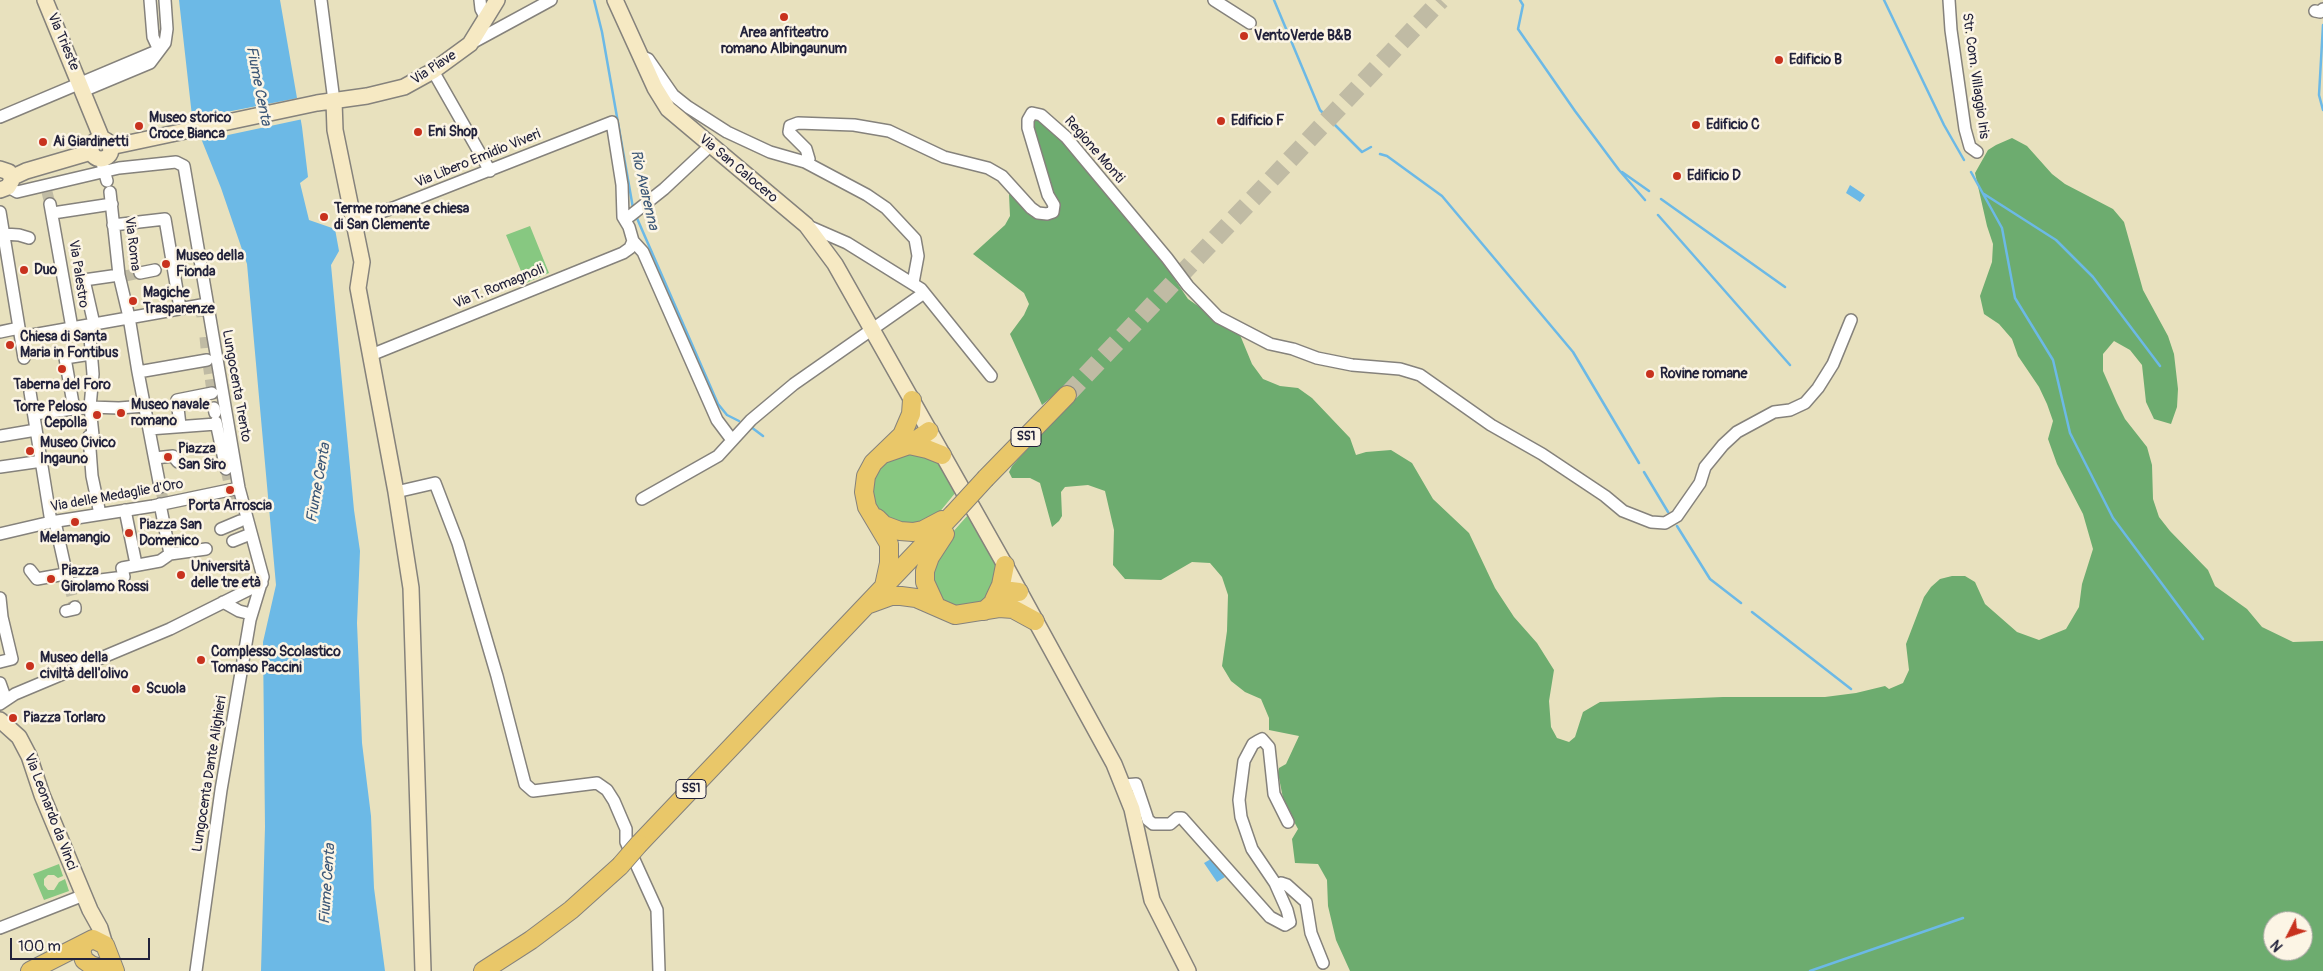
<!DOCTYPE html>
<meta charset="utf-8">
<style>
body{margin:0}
#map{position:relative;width:2323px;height:971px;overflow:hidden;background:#e8e1be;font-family:Pangolin,sans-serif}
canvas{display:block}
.north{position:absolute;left:2263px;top:911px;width:50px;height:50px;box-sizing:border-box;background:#fcf5e5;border:1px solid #a5a1a1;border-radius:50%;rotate:229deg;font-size:14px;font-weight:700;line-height:20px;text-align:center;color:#22223b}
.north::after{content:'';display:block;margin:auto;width:18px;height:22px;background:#c8321e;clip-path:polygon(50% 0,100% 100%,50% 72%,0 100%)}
.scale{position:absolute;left:10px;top:938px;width:140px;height:22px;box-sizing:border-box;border:2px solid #22223b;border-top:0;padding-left:6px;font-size:15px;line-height:18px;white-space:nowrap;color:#22223b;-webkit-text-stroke:4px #fcf5e5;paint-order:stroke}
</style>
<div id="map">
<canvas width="2323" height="971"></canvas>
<div class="north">N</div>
<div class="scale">100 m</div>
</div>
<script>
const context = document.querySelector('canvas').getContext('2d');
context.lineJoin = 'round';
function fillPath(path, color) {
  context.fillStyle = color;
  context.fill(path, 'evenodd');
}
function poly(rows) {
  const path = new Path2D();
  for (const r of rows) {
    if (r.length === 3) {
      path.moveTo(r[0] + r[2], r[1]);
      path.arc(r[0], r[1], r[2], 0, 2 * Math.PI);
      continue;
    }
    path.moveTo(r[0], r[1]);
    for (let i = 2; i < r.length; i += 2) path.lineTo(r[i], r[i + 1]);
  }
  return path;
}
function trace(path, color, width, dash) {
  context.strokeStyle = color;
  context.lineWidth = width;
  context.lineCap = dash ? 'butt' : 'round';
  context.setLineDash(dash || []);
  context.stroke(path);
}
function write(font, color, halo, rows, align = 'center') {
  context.font = font + ' Pangolin,sans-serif';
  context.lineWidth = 5;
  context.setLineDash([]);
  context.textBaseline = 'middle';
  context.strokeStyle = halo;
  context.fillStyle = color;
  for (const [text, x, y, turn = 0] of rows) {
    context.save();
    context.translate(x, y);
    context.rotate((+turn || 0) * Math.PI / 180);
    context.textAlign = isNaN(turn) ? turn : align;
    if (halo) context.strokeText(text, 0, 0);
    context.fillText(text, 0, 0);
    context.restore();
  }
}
const green = poly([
 [530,226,549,273,526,283,506,235],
 [913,450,935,459,956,492,933,520,905,528,878,514,871,500,874,470,884,459],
 [968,515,999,570,983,606,950,608,933,593,932,560,943,543],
 [59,864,63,876,58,878,54,875,48,875,44,879,44,885,48,890,54,890,59,882,65,879,69,891,44,900,33,874]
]);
const forest = poly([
 [1038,119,1042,120,1095,177,1150,243,1188,299,1240,335,1252,364,1263,379,1280,386,1298,388,1312,398,1350,438,1356,455,1366,452,1391,450,1412,463,1433,499,1469,533,1495,588,1514,617,1537,643,1554,670,1549,701,1551,727,1557,738,1569,742,1575,737,1583,712,1600,702,1723,697,1825,697,1856,693,1885,686,1889,689,1903,683,1909,670,1906,644,1924,597,1931,587,1940,579,1952,576,1965,576,1975,582,1985,604,2017,632,2039,640,2066,629,2079,607,2082,584,2093,549,2083,514,2057,464,2048,439,2053,421,2047,404,2039,387,2018,356,2012,339,1999,324,1984,314,1980,296,1992,262,1993,244,1987,226,1975,173,1988,150,1996,145,2012,138,2027,146,2052,174,2065,184,2113,209,2124,222,2143,290,2168,336,2174,354,2178,389,2177,407,2171,424,2154,419,2146,402,2142,365,2130,350,2114,341,2103,354,2103,371,2117,403,2125,419,2147,447,2152,465,2153,499,2159,517,2170,531,2208,570,2215,586,2247,609,2262,627,2293,642,2323,641,2323,971,1350,971,1336,940,1328,906,1327,880,1318,864,1295,863,1292,839,1298,829,1284,803,1278,773,1279,768,1286,764,1299,736,1269,730,1269,718,1261,699,1245,692,1231,681,1222,666,1227,631,1228,595,1222,577,1210,563,1192,562,1161,580,1125,579,1113,565,1114,530,1105,491,1088,485,1065,487,1061,492,1062,516,1059,521,1052,527,1040,483,1030,478,1012,478,1009,472,1012,466,1048,426,1062,389,1042,405,1010,334,1024,315,1029,304,1024,293,973,254,1005,225,1010,216,1009,194,1055,216,1059,212,1033,132,1034,121],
 [2273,921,2303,921,2303,951,2273,951]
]);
const water = poly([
 [179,0,280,0,302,127,308,177,300,183,309,220,335,229,339,251,331,265,354,510,360,551,357,623,362,743,371,816,374,888,385,971,261,971,265,827,263,642,276,585,247,264,221,188,192,116],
 [1850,185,1865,195,1860,202,1846,193],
 [1211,859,1225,877,1217,882,1204,863]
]);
const pier = poly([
 [298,98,303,119,200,141,191,119]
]);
const stream = poly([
 [594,0,602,32,633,208],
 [1274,0,1320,110,1362,152,1371,147],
 [1520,0,1523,5,1518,29,1575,111,1619,170,1645,200],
 [1884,0,1944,125,1964,160],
 [2323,25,2319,95,2323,110],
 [1380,154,1387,156,1442,196,1573,352,1639,463],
 [1622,172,1649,191],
 [1971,172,2002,228,2015,298,2053,360,2070,433,2113,518,2203,639],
 [1984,194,2056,240,2093,277,2160,366],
 [1661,199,1785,287],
 [1658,215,1790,365],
 [636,216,718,404,727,415,739,421],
 [751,427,763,436],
 [1644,472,1668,512],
 [1677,526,1710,579,1741,603],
 [1752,612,1851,689],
 [1810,971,1963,918]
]);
const streetTunnel = poly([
 [47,192,50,204],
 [125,276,140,273],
 [201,307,202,317],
 [205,337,207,358],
 [208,363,212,391],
 [226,469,230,488],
 [160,487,164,503],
 [231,494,237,510],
 [69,585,75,607]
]);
const primaryTunnel = poly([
 [1067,395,1441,0]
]);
const street = poly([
 [150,0,153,37,159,50],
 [321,0,334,101],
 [480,0,481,9,486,18],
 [1214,0,1250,23],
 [1949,0,1951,30,1965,129,1970,147,1977,152],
 [2315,11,2320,12,2323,9],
 [470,44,551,0],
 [643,57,648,59,673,95,688,107,727,132,770,152,805,162,867,195,886,208,915,239,918,256,913,283],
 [433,71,490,171],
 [83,91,150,63,165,43,167,29,165,0],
 [0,117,159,50],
 [101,159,107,181],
 [805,162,809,159,806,149,789,132,790,126,798,123,854,125,889,131,944,157,988,168,1002,176,1031,208,1038,213,1047,214,1053,212,1054,205,1048,195,1028,128,1028,120,1032,113,1041,115,1066,137,1167,258,1188,286,1218,317,1270,344,1293,349,1317,358,1352,365,1400,369,1420,375,1491,425,1542,454,1605,496,1623,511,1651,522,1665,523,1677,516,1700,483,1705,467,1723,445,1737,432,1774,412,1790,410,1805,403,1818,388,1833,364,1851,320],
 [8,187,17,192,119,168,176,162,184,166,239,488,263,577,250,620,221,790,196,971],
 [110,192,119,275,129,317,138,372,160,487],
 [50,204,72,328],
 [0,212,24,358],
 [53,213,112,204],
 [630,216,664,189,710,146],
 [354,221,393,208,612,122,622,185,623,217,629,227,633,241,643,252,717,420,732,440],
 [113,225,165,219,180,308],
 [808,226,847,243,921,289,991,376],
 [4,234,19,235,29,238],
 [140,273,155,270],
 [94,324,84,280,119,275],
 [89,325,93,374,90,407,93,435,89,436,92,476,100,514],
 [0,332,19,328],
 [21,337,207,304],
 [371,355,623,253,630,248,633,241],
 [138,372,207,360],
 [30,392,51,522],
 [214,408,215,413],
 [74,409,65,358,91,354],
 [34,414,90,407,119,408,145,406],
 [216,422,226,469],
 [180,425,177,400,212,393],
 [149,429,216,424],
 [0,436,36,430],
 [155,458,173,456,178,462],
 [0,467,42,461],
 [396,492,435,483,458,543,497,676,525,784,533,791,597,783,607,790,614,801,626,829,626,842,657,910,659,971],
 [642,499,718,456,751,420,794,384,924,293],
 [160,504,170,554],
 [125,510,136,564],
 [55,522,69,585],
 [221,529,240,521],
 [0,534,51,522,153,506,239,488],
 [233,541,248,535],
 [30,570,37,579,65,574],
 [69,584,124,577,122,568,160,561,170,554,206,549],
 [0,598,2,617,12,659,0,662],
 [223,602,239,611,251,614],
 [66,611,75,609,75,607],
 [0,683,6,700],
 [0,704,15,694,170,629,262,583],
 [1124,785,1136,784,1148,820,1153,824,1170,824,1177,818,1182,818,1270,917,1285,925,1290,922,1287,910,1275,883,1252,849,1241,817,1239,800,1244,761,1253,744,1258,741,1262,739,1269,747,1274,794,1288,822],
 [1278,888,1281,883,1287,885,1306,902,1311,933,1323,963],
 [0,928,84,895]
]);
const secondary = poly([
 [45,0,102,139],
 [615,0,655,88,668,109,806,225,835,264,1005,565,1114,764,1132,809,1152,900,1188,971],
 [334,101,335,130,362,262,358,288,396,492,411,588,423,971],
 [101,149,10],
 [110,147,317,103,367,96,404,87,433,71,470,44,497,0],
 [0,169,9,172,12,180,8,187,0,190],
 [11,178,26,171,91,152],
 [0,720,19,737,29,756,42,795,90,910,100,928,105,945]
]);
const primary = poly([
 [909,445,927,449,942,455],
 [886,453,909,445,929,431],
 [986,478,1067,395],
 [877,518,884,525,900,531,913,532,923,530,942,520],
 [884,586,889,563,889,544,867,507,864,492,866,476,873,463,902,435,911,414,912,400],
 [994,600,1001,585,1005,565],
 [869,604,891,596,901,596,916,598,955,615,999,608,1013,609,1035,621],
 [936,606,925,582,925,571,930,557,945,534],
 [984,611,1003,594,1011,591,1019,592],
 [639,844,953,514],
 [85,943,81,950,84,960,91,965,108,971],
 [30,971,93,939,105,945,115,971],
 [483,971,531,940,571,910,620,866]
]);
const primaryBridge = poly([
 [953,514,986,478],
 [620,866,639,844]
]);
const markers = [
 [784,17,5,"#c8321e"],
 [1244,36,5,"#c8321e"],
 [1779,60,5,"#c8321e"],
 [1221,121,5,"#c8321e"],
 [1696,125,5,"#c8321e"],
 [139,126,5,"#c8321e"],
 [418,132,5,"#c8321e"],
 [43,142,5,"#c8321e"],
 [1677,176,5,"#c8321e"],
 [324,217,5,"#c8321e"],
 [166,264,5,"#c8321e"],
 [24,270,5,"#c8321e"],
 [133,301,5,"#c8321e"],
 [10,345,5,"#c8321e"],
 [62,369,5,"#c8321e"],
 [1650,374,5,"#c8321e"],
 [121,413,5,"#c8321e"],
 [97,415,5,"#c8321e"],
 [30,451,5,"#c8321e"],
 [168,457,5,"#c8321e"],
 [230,490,5,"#c8321e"],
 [75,522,5,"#c8321e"],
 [129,533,5,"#c8321e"],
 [181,575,5,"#c8321e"],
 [51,579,5,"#c8321e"],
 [201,660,5,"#c8321e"],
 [30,666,5,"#c8321e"],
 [136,689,5,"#c8321e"],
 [13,718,5,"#c8321e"]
];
const shields = [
 [1026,437,30],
 [691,789,30]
];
const shieldNames = [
 ["SS1",1026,437],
 ["SS1",691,789]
];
const poiNames = [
 ["Area anfiteatro",784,33,"center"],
 ["romano Albingaunum",784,49,"center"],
 ["VentoVerde B&B",1254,36],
 ["Edificio B",1789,60],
 ["Museo storico",149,118],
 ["Croce Bianca",149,134],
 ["Edificio F",1231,121],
 ["Edificio C",1706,125],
 ["Eni Shop",428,132],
 ["Ai Giardinetti",53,142],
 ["Edificio D",1687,176],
 ["Terme romane e chiesa",334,209],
 ["di San Clemente",334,225],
 ["Museo della",176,256],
 ["Fionda",176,272],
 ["Duo",34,270],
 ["Magiche",143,293],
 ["Trasparenze",143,309],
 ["Chiesa di Santa",20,337],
 ["Maria in Fontibus",20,353],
 ["Rovine romane",1660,374],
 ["Taberna del Foro",62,385,"center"],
 ["Museo navale",131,405],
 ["romano",131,421],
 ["Torre Peloso",87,407,"right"],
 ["Cepolla",87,423,"right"],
 ["Museo Civico",40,443],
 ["Ingauno",40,459],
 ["Piazza",178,449],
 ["San Siro",178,465],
 ["Porta Arroscia",230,506,"center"],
 ["Piazza San",139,525],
 ["Domenico",139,541],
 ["Melamangio",75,538,"center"],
 ["Università",191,567],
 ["delle tre età",191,583],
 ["Piazza",61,571],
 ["Girolamo Rossi",61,587],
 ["Complesso Scolastico",211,652],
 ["Tomaso Paccini",211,668],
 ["Museo della",40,658],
 ["civiltà dell'olivo",40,674],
 ["Scuola",146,689],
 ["Piazza Torlaro",23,718]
];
const streetNames = [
 ["Via Trieste",63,42,67],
 ["Via Piave",434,68,-33],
 ["Str. Com. Villaggio Iris",1975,76,82],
 ["Regione Monti",1094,150,49],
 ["Via Libero Emidio Viveri",478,159,-22],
 ["Via San Calocero",738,169,40],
 ["Via Roma",132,244,83],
 ["Via Palestro",78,274,81],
 ["Via T. Romagnoli",499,287,-22],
 ["Lungocenta Trento",236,386,80],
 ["Via delle Medaglie d'Oro",117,496,-10],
 ["Lungocenta Dante Alighieri",210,774,-81],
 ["Via Leonardo da Vinci",50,812,69]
];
const waterNames = [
 ["Fiume Centa",258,86,79],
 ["Rio Avarenna",644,190,77],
 ["Fiume Centa",319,483,-80],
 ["Fiume Centa",328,884,-86]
];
fillPath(green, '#87c881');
fillPath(forest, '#6dac6f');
fillPath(water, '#6cb9e6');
fillPath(pier, '#e8e1be');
trace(stream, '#6cb9e6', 2.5);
trace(streetTunnel, '#c0bba4', 11, [11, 5.5]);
trace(primaryTunnel, '#c0bba4', 18, [18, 9]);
trace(street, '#85827c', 14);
trace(secondary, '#85827c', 18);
trace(primary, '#85827c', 20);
trace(street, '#fff', 11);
trace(secondary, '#f6e9c3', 15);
trace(primary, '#e9c769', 18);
trace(primaryBridge, '#85827c', 20, []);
trace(primaryBridge, '#e9c769', 18);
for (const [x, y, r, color] of markers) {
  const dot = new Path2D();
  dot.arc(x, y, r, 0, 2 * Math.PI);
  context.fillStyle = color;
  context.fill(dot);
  trace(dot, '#fcf5e5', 2);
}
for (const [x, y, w] of shields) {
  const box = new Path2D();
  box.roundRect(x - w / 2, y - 9.5, w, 19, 4);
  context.fillStyle = '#fcf5e5';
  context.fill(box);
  trace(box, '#22223b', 1);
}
write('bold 12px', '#22223b', null, shieldNames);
write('bold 14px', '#22223b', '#fcf5e5', poiNames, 'left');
write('14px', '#22223b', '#fcf5e5', streetNames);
write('italic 15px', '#3c5777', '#fcf5e5', waterNames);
</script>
